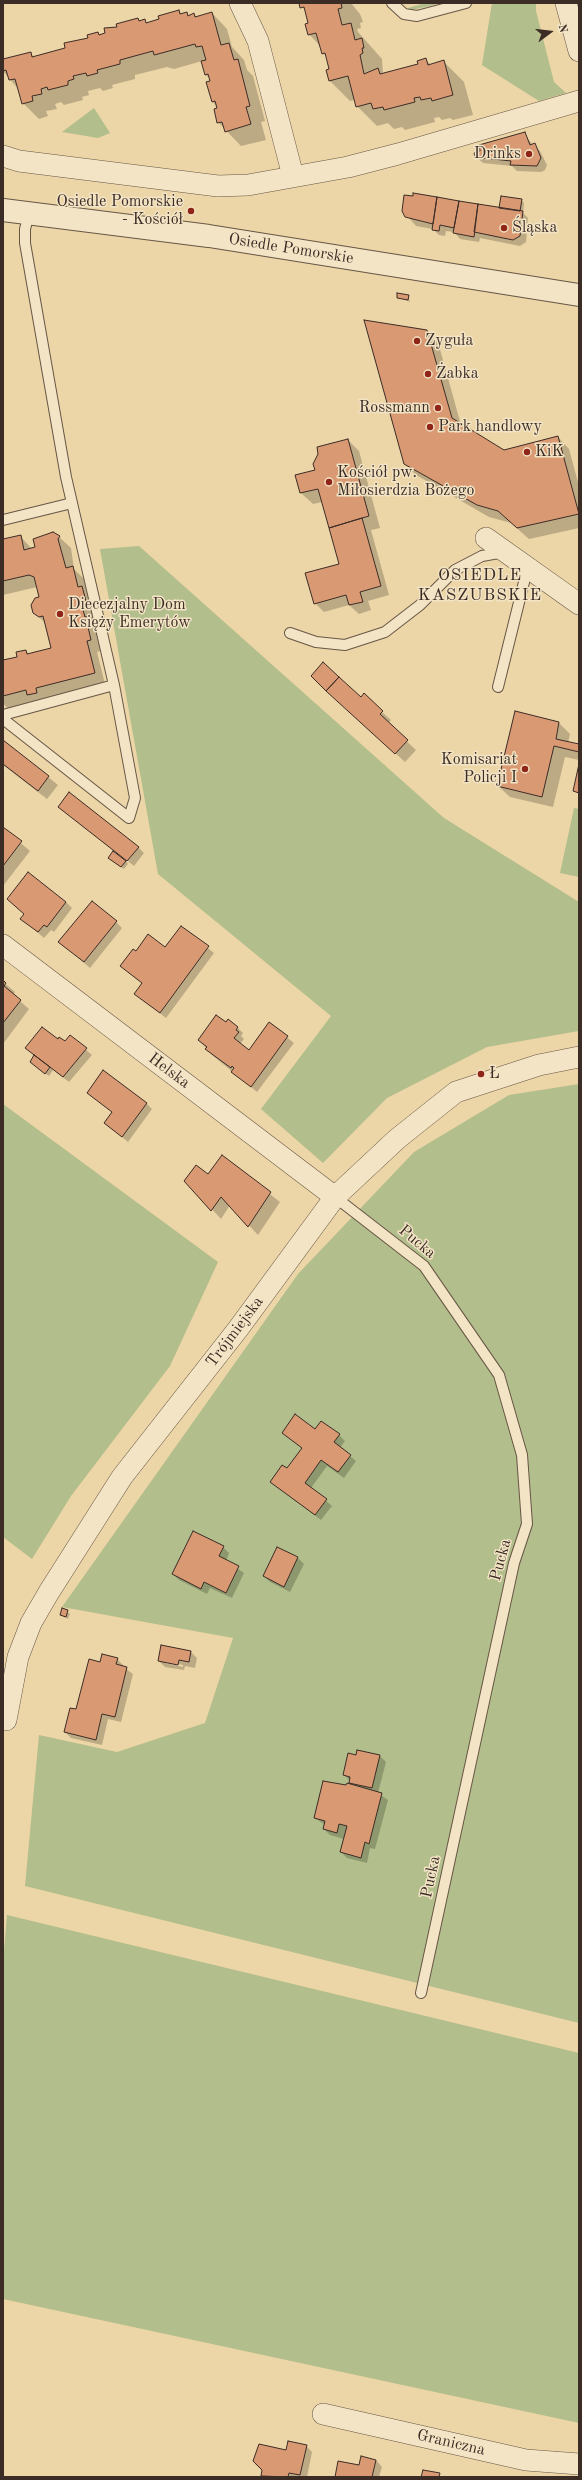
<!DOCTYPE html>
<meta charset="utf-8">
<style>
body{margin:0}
#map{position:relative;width:582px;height:2480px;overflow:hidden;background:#ecd5a6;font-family:"Old Standard TT",serif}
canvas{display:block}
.frame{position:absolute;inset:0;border:4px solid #3b2c26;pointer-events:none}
.north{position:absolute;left:530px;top:12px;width:40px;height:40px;-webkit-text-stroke:3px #f3e4c5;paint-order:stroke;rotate:75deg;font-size:11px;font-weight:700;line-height:16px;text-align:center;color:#3b2c26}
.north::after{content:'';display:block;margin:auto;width:14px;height:18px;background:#3b2c26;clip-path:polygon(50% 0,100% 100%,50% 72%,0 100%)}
</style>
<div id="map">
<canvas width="582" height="2480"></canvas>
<div class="frame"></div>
<div class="north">N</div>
</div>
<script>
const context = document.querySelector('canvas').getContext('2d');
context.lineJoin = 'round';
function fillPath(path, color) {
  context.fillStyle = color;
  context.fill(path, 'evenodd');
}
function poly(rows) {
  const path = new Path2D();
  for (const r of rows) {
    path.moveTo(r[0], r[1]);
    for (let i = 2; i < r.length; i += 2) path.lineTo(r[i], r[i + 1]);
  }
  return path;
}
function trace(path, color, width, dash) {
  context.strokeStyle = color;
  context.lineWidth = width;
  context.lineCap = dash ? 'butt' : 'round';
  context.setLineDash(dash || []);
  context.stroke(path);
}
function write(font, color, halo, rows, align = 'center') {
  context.font = font + ' "Old Standard TT",serif';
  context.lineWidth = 3;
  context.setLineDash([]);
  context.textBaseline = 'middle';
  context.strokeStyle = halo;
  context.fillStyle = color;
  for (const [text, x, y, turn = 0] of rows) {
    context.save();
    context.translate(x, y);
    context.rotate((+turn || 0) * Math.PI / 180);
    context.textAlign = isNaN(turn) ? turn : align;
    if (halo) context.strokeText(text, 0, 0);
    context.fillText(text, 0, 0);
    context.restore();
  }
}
const green = poly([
 [425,3,442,3,412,10,408,8],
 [492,3,536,3,536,11,554,82,566,93,539,101,482,65],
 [94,108,110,133,98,138,62,132],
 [139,546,444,818,579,902,579,1031,487,1047,387,1098,323,1163,261,1109,331,1016,158,874,100,549],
 [574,808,579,809,579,877,560,873],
 [579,1084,579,2023,25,1886,39,1735,117,1752,205,1723,233,1638,62,1607,298,1274,414,1152,509,1095],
 [3,1104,218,1262,170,1366,71,1496,32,1559,3,1537],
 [7,1915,579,2053,579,2423,3,2299,3,1962]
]);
const shadow = poly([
 [300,3,351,3,360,14,363,22,360,23,361,28,357,29,358,32,382,59,383,74,419,65,426,60,431,65,444,62,464,82,473,115,453,120,450,118,442,120,439,117,434,118,435,122,405,130,402,127,394,129,388,123,377,126,357,106,355,100,350,101,330,81,331,69,328,58,323,53,321,47,309,34,309,23,306,12],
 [179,11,182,14,194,15,197,17,212,13,227,29,232,47,244,60,247,70,253,76,265,121,261,122,266,140,241,146,218,122,218,109,213,102,208,82,211,80,206,75,202,61,174,69,167,67,135,75,135,79,112,85,113,88,103,91,100,88,88,91,89,95,82,97,83,100,64,105,61,102,55,104,57,109,46,111,48,116,39,119,23,103,19,90,3,71,3,60,30,53,34,57,66,49,98,33,100,36,137,19,148,23],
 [524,134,533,145,540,151,547,165,545,170,541,172,517,171,512,166,483,163,476,157],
 [521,200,524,203,523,213,528,218,526,242,520,246,480,238,479,242,460,239,454,232,446,231,445,236,439,235,433,229,416,226,403,211,500,209],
 [408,296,410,302,398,297],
 [426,331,438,342,461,425,504,451,558,437,569,449,579,486,579,528,529,539,511,523,489,517,416,475,404,463],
 [348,440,359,451,380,528,371,530,389,595,368,601,371,610,359,614,349,605,324,612,315,603,340,564,322,502,313,504,301,493,297,476,316,471],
 [20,536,32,549,59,537,71,548,74,569,84,579,87,593,93,599,97,616,93,617,94,623,100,629,101,651,97,652,105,684,8,709,3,703,3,661,18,657,26,651,29,655,53,649,46,624,34,612,40,598,37,587,3,595,3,540],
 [361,698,382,712,391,720,388,724,416,750,405,762,337,699],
 [559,723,570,734,568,743,579,745,579,760,565,757,553,807,510,797,498,786],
 [3,741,58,785,47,799,3,765],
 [59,807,138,847,144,853,134,866,124,858,128,864,124,869,112,861,119,855],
 [3,828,30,851,3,886],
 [66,902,72,908,54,932,51,930,44,938,22,919],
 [116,922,122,928,90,968,60,942],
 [181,927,214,953,166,1018,135,994,143,984,121,966,136,953,165,948],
 [3,982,15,992,13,995,29,1009,3,1044],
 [226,1024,237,1027,243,1033,241,1036,244,1039,240,1044,250,1051,270,1024,294,1043,257,1092,212,1055,199,1040],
 [70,1036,92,1055,69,1082,53,1070,49,1076,34,1065,35,1056,26,1048,59,1040,65,1042],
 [88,1093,146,1103,152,1109,128,1142,105,1123,113,1113],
 [222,1156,280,1202,258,1235,230,1205,221,1219,186,1181,208,1175],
 [316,1430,339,1435,345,1441,340,1448,356,1461,344,1478,327,1466,311,1488,332,1506,321,1520,271,1482,287,1470,303,1449,283,1433],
 [223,1547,229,1553,226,1561,244,1573,232,1598,210,1588,207,1594,179,1580,173,1574],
 [278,1548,298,1558,304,1564,290,1592,270,1582,264,1576],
 [63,1609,70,1614,68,1619,61,1615],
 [191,1652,197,1658,195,1668,185,1666,184,1670,165,1667,159,1661],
 [165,1661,183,1665,183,1667,165,1663],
 [117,1659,123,1665,123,1667,133,1674,121,1722,108,1719,102,1745,71,1738,65,1732,101,1663],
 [357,1756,380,1756,386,1762,378,1793,388,1800,375,1849,370,1848,367,1863,347,1858,341,1852,344,1839,330,1835,324,1829,325,1825,315,1818,355,1786,344,1775],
 [306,2446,312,2452,307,2477,263,2477,263,2471,255,2464,255,2456],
 [376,2460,382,2467,379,2477,336,2477]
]);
const building = poly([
 [299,3,341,3,342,8,338,9,342,25,351,23,355,40,362,38,364,48,362,48,363,53,360,55,364,74,378,68,380,74,414,65,418,64,417,61,426,58,428,65,444,60,453,95,432,101,431,98,421,100,420,97,414,98,415,102,384,110,383,107,373,109,371,103,356,107,348,76,329,81,326,70,329,69,325,53,322,54,316,33,308,35,305,24,308,23,304,7,300,8,299,3],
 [179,10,180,14,187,12,188,16,194,13,195,17,212,12,221,45,229,43,234,60,238,59,250,106,246,107,251,124,225,132,222,122,217,123,214,109,217,108,215,101,212,102,206,82,210,81,208,74,205,75,201,61,206,60,202,46,196,47,195,44,158,54,154,55,153,51,120,60,120,64,97,70,98,73,87,76,86,73,73,76,74,79,68,81,68,85,48,90,47,87,41,89,42,94,32,96,33,101,22,104,15,79,9,80,6,70,3,71,3,59,31,52,32,57,65,48,64,43,88,38,87,35,98,32,99,35,105,33,104,28,117,27,116,24,138,18,139,21,145,19,146,23,159,19,158,16,179,10],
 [525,132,530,145,535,143,541,158,537,166,510,165,511,161,475,157,474,153,480,151,479,145,525,132],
 [413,193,437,197,433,224,405,217,402,211,404,195,413,196,413,193],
 [501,196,522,199,520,211,499,208,501,196],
 [437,197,459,201,454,228,440,225,439,231,432,230,437,197],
 [459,201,478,204,474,237,453,233,459,201],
 [478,204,523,211,520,236,513,240,474,232,478,204],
 [397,293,409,295,408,300,397,298,397,293],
 [364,320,427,330,452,418,504,450,558,436,579,514,517,528,498,511,477,505,404,464,364,320],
 [348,439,369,516,329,528,318,489,300,493,295,475,315,470,313,464,318,454,317,447,348,439],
 [362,518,381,586,360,592,363,602,349,605,346,595,314,604,305,573,339,564,329,528,362,518],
 [53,532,60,536,58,539,66,568,73,566,78,587,82,586,87,605,82,606,85,617,89,616,92,626,88,627,91,640,87,641,95,673,36,688,37,693,27,695,26,690,3,696,3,660,17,657,16,652,26,650,27,654,51,648,43,616,39,617,33,613,31,605,35,598,39,597,34,577,29,575,3,581,3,539,21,535,24,550,35,547,33,539,53,532],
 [323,662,339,677,326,691,311,676,323,662],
 [339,677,361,697,364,693,383,711,380,714,408,740,395,754,326,691,339,677],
 [515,711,559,722,556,739,579,744,579,752,554,746,542,797,497,786,515,711],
 [3,740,49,776,38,791,3,764,3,740],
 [579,764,579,793,573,791,579,764],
 [69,792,139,847,127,861,58,807,69,792],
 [3,827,22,841,3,866,3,827],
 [113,851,126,861,121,867,108,858,113,851],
 [28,872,66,902,47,927,44,925,38,932,20,919,24,914,7,899,28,872],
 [92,901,117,921,84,962,58,942,92,901],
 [181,926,209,946,160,1013,134,994,142,983,120,966,133,949,136,951,148,934,165,947,181,926],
 [3,980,6,983,4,986,21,1000,3,1023,3,980],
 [216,1015,226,1022,228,1019,238,1027,236,1030,239,1032,234,1038,249,1050,269,1022,288,1036,251,1087,231,1072,234,1068,232,1066,231,1068,205,1049,207,1047,198,1040,216,1015],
 [42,1027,58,1039,59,1037,65,1041,70,1035,87,1048,63,1077,25,1048,42,1027],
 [34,1055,50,1067,45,1074,30,1062,34,1055],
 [103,1070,147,1103,122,1137,104,1123,112,1112,87,1093,103,1070],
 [222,1155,271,1192,248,1227,221,1197,211,1211,184,1181,196,1165,208,1174,222,1155],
 [295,1414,315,1429,321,1421,340,1434,334,1442,351,1455,338,1472,321,1460,305,1483,327,1499,315,1515,270,1482,282,1465,287,1468,302,1448,282,1433,295,1414],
 [193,1531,224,1546,219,1556,239,1566,226,1593,204,1582,201,1589,172,1574,193,1531],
 [277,1547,298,1557,284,1587,263,1576,277,1547],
 [62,1608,68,1610,66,1617,60,1615,62,1608],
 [161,1645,191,1651,189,1662,179,1660,178,1665,158,1661,161,1645],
 [102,1654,118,1658,116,1664,127,1667,115,1717,102,1714,96,1740,64,1732,70,1708,76,1709,89,1659,100,1662,102,1654],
 [357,1750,380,1755,372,1788,349,1783,350,1777,343,1775,348,1753,356,1755,357,1750],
 [323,1781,346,1785,347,1783,382,1793,369,1844,365,1842,361,1858,340,1852,347,1826,339,1824,337,1833,323,1829,325,1821,314,1818,323,1781],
 [288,2441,307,2445,300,2475,289,2473,288,2477,261,2476,262,2470,253,2461,259,2444,286,2450,288,2441],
 [361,2456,376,2460,372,2477,335,2477,338,2461,359,2465,361,2456],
 [423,2470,440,2473,439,2477,421,2477,423,2470]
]);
const service = poly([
 [392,3,404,14,417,16,466,3],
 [3,520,72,503],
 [290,633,316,642,345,645,385,632,420,605,455,570,482,556,504,552],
 [498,687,528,566],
 [3,715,114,685],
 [3,719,129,818,135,798,114,685,66,477,25,243,25,229,29,214],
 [335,1197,424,1266,499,1375,522,1455,527,1524,514,1563,421,1993]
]);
const minor = poly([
 [240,3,258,41,293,176],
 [566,3,579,51],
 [3,156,19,161,218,186,248,185,348,167,398,154,579,101],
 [486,538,579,604],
 [3,945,335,1197],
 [6,1720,18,1657,31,1623,49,1592,122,1477,238,1329,335,1197,397,1139,456,1092,539,1065,579,1057],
 [323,2414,526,2460,579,2464]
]);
const tertiary = poly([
 [3,210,209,236,579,295]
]);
const markers = [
 [529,154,4,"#8f2418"],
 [191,211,4,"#8f2418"],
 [504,228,4,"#8f2418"],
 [417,341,4,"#8f2418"],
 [428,374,4,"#8f2418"],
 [438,408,4,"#8f2418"],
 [430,427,4,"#8f2418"],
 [527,452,4,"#8f2418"],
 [329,482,4,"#8f2418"],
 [60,614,4,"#8f2418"],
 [525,769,4,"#8f2418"],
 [481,1074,4,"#8f2418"]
];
const poiNames = [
 ["Drinks",521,154,"right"],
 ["Osiedle Pomorskie",183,202,"right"],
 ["- Kościół",183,220,"right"],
 ["Śląska",512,228],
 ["Zyguła",425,341],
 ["Żabka",436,374],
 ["Rossmann",430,408,"right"],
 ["Park handlowy",438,427],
 ["KiK",535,452],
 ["Kościół pw.",337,473],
 ["Miłosierdzia Bożego",337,491],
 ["Diecezjalny Dom",68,605],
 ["Księży Emerytów",68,623],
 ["Komisariat",517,760,"right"],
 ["Policji I",517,778,"right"],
 ["Ł",489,1074]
];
const streetNames = [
 ["Osiedle Pomorskie",291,249,9],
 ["Helska",169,1071,37],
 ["Pucka",417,1242,40],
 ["Trójmiejska",235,1332,-53],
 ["Pucka",501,1560,-75],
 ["Pucka",431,1877,-78],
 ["Graniczna",451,2443,13]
];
const neighbourhoodNames = [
 ["OSIEDLE",480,576],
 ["KASZUBSKIE",480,596]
];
fillPath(green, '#b2be8b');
fillPath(shadow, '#0003');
fillPath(building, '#d89973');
trace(building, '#3b2c26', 1);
trace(service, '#675646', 12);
trace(minor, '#675646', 22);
trace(tertiary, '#675646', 24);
trace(service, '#f3e4c5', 10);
trace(minor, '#f3e4c5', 21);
trace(tertiary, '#f3e4c5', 22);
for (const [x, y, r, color] of markers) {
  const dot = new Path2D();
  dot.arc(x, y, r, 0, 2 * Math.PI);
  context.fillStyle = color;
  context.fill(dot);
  trace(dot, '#f3e4c5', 1.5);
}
write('16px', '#3b2c26', '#f3e4c5', poiNames, 'left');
write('16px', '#3b2c26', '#f3e4c5', streetNames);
context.letterSpacing = '1px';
write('17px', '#3b2c26', '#f3e4c5', neighbourhoodNames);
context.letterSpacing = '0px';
</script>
